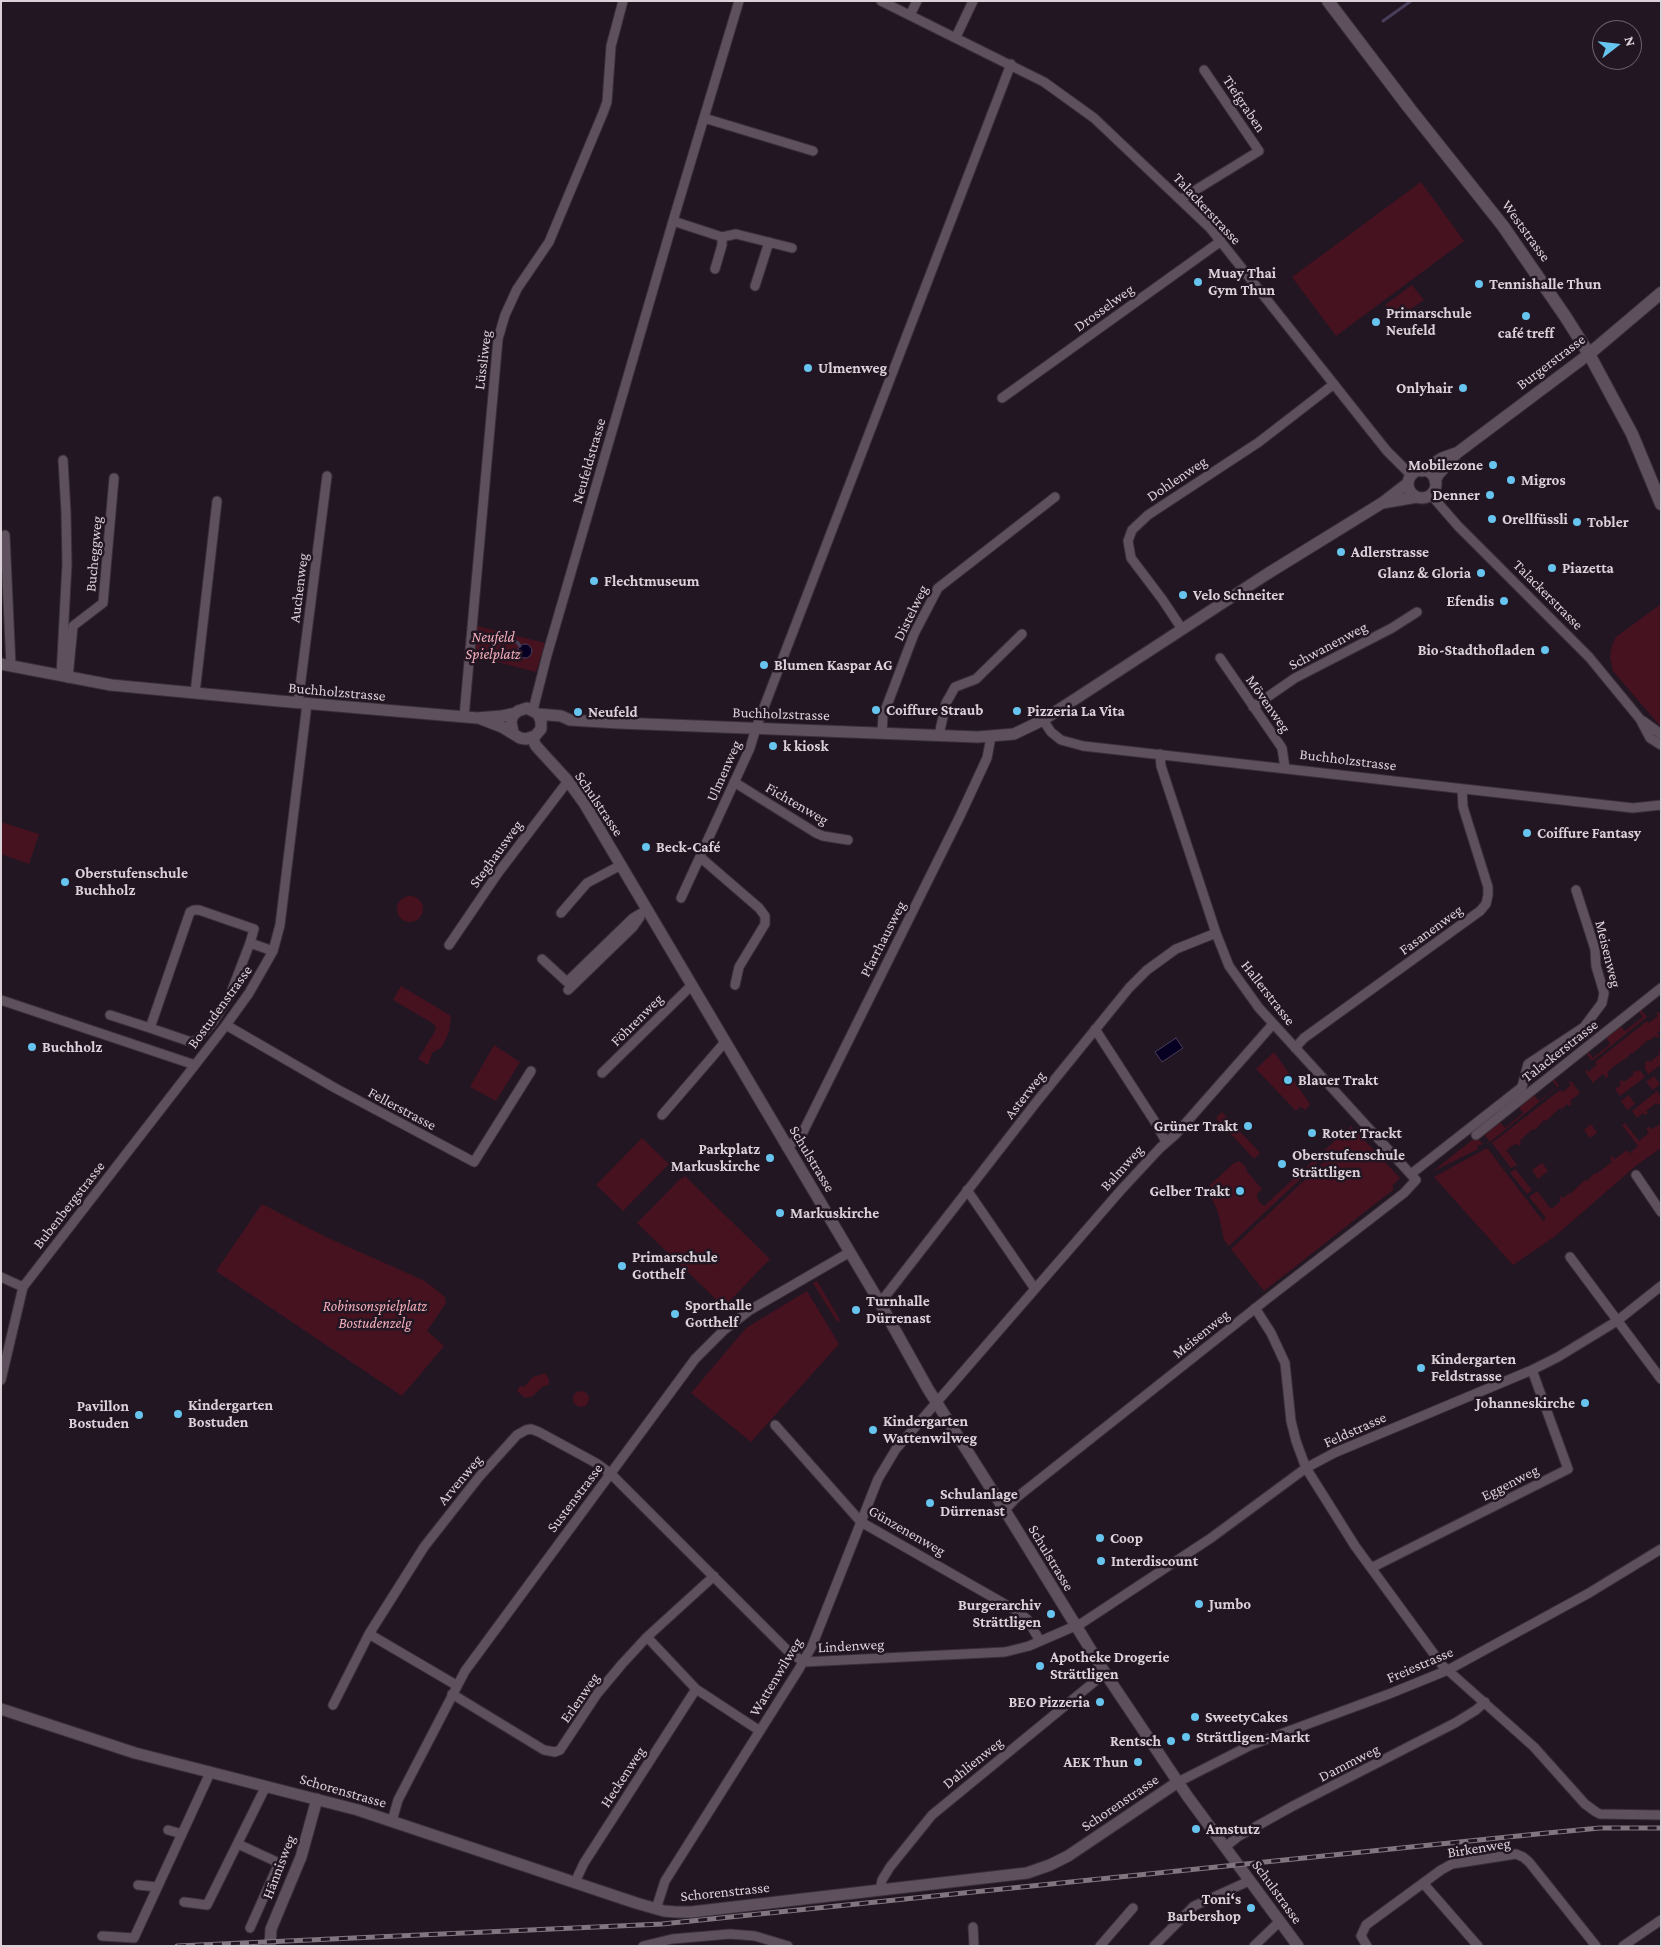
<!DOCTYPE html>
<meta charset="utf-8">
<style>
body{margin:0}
#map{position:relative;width:1662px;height:1947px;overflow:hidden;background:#221622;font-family:"Crimson Pro",serif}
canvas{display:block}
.frame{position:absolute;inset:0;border:2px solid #dad1d9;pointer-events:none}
.north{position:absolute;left:1592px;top:20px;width:50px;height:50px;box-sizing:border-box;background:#221622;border:1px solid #6c616b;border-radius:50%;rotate:74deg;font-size:14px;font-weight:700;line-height:20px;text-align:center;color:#dad1d9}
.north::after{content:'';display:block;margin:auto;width:18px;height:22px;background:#66c4ef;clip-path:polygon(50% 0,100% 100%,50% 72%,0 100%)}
</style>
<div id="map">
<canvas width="1662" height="1947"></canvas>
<div class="frame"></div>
<div class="north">N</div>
</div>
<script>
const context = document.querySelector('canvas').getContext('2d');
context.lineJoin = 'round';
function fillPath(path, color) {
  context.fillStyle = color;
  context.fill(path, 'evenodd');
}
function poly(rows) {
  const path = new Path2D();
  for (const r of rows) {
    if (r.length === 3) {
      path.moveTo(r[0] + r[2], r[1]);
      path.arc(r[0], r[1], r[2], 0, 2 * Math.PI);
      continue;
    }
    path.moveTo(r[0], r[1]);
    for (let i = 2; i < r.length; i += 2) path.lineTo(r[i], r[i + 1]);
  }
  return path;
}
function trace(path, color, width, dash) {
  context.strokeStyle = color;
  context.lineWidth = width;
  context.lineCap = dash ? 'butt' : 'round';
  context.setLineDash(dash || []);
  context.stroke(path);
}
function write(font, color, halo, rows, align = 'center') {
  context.font = font + ' "Crimson Pro",serif';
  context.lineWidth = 5;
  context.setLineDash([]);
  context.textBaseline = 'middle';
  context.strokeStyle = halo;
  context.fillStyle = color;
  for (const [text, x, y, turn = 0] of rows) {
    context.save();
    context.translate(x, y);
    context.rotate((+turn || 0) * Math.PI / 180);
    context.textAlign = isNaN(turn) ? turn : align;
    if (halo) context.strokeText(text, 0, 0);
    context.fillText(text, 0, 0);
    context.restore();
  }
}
const green = poly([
 [1421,182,1464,241,1336,336,1292,277],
 [1412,285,1424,300,1396,319,1385,305],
 [1661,604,1661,727,1613,671,1610,657,1612,645,1616,637],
 [477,626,545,643,536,672,474,656],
 [1,822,39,834,29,864,1,854],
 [410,909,13],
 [401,986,451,1016,449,1032,442,1047,432,1053,428,1065,418,1059,434,1033,436,1029,434,1024,393,1000],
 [1641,1010,1647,1017,1592,1061,1586,1053,1588,1051,1593,1058,1610,1044,1606,1037,1620,1026,1625,1031,1643,1017,1639,1012],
 [1658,1012,1661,1015,1661,1030,1657,1033,1660,1036,1657,1038,1655,1036,1649,1041,1648,1040,1633,1053,1628,1055,1629,1056,1613,1067,1607,1073,1609,1076,1606,1078,1603,1074,1593,1083,1585,1071,1586,1069,1588,1072,1597,1065,1595,1062,1647,1021,1649,1023,1658,1016,1656,1013],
 [494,1045,520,1062,496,1101,470,1087],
 [1661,1050,1661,1065,1648,1074,1644,1066,1646,1065,1645,1063,1648,1060,1650,1062,1660,1054,1658,1052],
 [1274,1052,1310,1104,1306,1110,1300,1107,1296,1111,1256,1069],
 [1636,1070,1637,1072,1640,1070,1645,1077,1620,1096,1615,1089,1621,1085,1619,1082,1622,1080,1624,1082,1634,1074,1633,1072],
 [1654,1076,1660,1084,1653,1090,1646,1082],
 [1554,1079,1559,1086,1490,1142,1485,1135,1500,1122,1505,1128,1523,1113,1519,1107,1534,1095,1539,1101,1557,1087,1552,1080],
 [1571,1081,1580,1093,1570,1101,1572,1104,1569,1106,1567,1104,1562,1109,1560,1108,1546,1121,1544,1120,1536,1129,1531,1130,1520,1141,1521,1144,1518,1146,1516,1143,1506,1150,1517,1165,1511,1168,1492,1143,1560,1090,1563,1092,1571,1085,1569,1083],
 [1657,1091,1661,1096,1661,1103,1658,1105,1656,1103,1646,1111,1648,1113,1645,1115,1643,1113,1637,1118,1632,1111],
 [1629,1095,1635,1104,1627,1110,1621,1101],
 [1222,1112,1260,1153,1254,1159,1216,1118],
 [1625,1123,1639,1141,1649,1133,1646,1129,1649,1127,1651,1129,1661,1124,1661,1148,1638,1164,1554,1237,1513,1265,1434,1177,1487,1148,1543,1221,1546,1218,1529,1197,1537,1191,1551,1209,1561,1201,1559,1198,1561,1196,1563,1198,1569,1193,1570,1194,1585,1180,1587,1181,1595,1173,1596,1174,1612,1162,1610,1158,1612,1156,1615,1159,1627,1150,1636,1162,1630,1153,1638,1146,1622,1125],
 [1591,1124,1597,1133,1590,1138,1584,1130],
 [1351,1126,1400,1178,1392,1186,1394,1189,1264,1291,1231,1249,1327,1159,1324,1157,1229,1246,1224,1240,1218,1212,1212,1199,1210,1185,1234,1163,1239,1161,1245,1166,1248,1173,1262,1189,1257,1194,1258,1200,1264,1206],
 [1476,1137,1483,1144,1477,1146,1478,1149,1432,1172],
 [642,1138,669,1164,623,1211,596,1185],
 [1542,1163,1548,1171,1538,1179,1532,1170],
 [1515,1169,1532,1190,1527,1194,1510,1173],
 [685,1176,770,1259,724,1307,637,1223,681,1178,682,1179],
 [262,1204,326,1237,425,1281,445,1297,446,1303,427,1331,444,1346,402,1396,216,1271],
 [817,1281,840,1320,837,1322,813,1283],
 [807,1291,839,1344,751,1442,691,1393,746,1328],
 [545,1373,549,1379,549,1385,543,1386,533,1396,525,1398,517,1391,520,1386,524,1387,533,1377],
 [581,1399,8]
]);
const water = poly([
 [525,651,7],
 [1176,1038,1183,1048,1162,1062,1155,1052,1176,1038]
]);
const stream = poly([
 [1383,21,1411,1],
 [495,643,505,640,517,642,520,646]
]);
const minor = poly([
 [881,1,1044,82,1094,118,1210,228,1367,426,1387,451,1411,475],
 [910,15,917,1],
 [956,37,973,1],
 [704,118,813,151],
 [1181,199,1259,151,1204,70],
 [673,221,722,237,736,234,792,248],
 [715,269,722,245,722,237],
 [755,286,769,242],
 [1002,398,1221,241],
 [1431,495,1458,526,1589,657,1640,719,1650,738,1661,745],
 [5,535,11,666],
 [1182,629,1162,599,1131,558,1128,541,1132,530,1148,515,1259,442,1334,384],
 [1220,658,1282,748,1285,768],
 [61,676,67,564,66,512,63,460],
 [68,678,73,626,103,603,114,478],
 [195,693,217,501],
 [298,703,327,476],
 [1253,707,1295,678,1392,628,1417,612],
 [533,710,547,655,673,221,739,1],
 [464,717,498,339,505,315,517,289,549,242,603,113,607,102,611,46,623,1],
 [1043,720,1051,732,1061,740,1083,746,1633,808,1661,805],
 [1643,721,1661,734],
 [882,733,883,716,914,634,938,588,1055,497],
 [939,735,946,703,955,687,976,679,1022,634],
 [734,782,816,833,823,836,848,840],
 [700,857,759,908,765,916,765,924,739,967,735,985],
 [681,898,750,748,756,728,1011,64],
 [561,913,587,883,621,865],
 [250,943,230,995,213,1022,197,1040,191,1042,150,1028,190,912,194,910,199,910,254,929,250,943,273,951],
 [449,945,498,873,568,781],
 [542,959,567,982,633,918,647,910],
 [568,990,633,927,640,917],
 [1,1000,195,1065],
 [110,1015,150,1028],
 [226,1025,335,1088,474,1162,531,1071],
 [1095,1029,1157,1125,1166,1142],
 [1295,1048,1304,1038,1480,911,1486,904,1488,895,1488,887,1463,807,1462,789],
 [602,1073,692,985],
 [662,1115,725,1042],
 [1476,1135,1661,988],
 [787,1148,802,1134,960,816,987,758,991,737],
 [1411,1174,1522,1087,1528,1064,1584,1027,1602,1003,1604,993,1596,966,1595,949,1576,890],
 [1636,1175,1661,1212],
 [967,1190,1035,1289],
 [1570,1257,1661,1379],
 [1,1277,23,1287],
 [880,1303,1038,1100,1129,988,1147,970,1176,949,1216,933],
 [1255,1308,1271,1333,1285,1363,1291,1421,1296,1441,1306,1468,1355,1546,1442,1665,1534,1747,1585,1804,1596,1812,1600,1814,1661,1815],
 [1,1380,23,1287,226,1025,249,993,273,951,280,925,307,704],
 [775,1425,861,1522,1017,1611,1027,1619,1040,1641],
 [1004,1511,1016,1498,1267,1299,1404,1193,1416,1180,1259,1008,1229,966,1216,933,1161,766,1160,754],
 [1371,1568,1568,1469,1532,1370],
 [369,1634,456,1685],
 [647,1637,696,1689,760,1731],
 [452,1694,544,1750,555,1752,560,1750,597,1694,622,1664,647,1637,714,1576],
 [333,1705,369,1634,424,1547,479,1477,517,1435,526,1430,531,1429,539,1432,596,1463,610,1473,789,1652,804,1662,1005,1652,1029,1646,1082,1623,1211,1538,1306,1468,1334,1453,1532,1370,1558,1357,1617,1321,1661,1286],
 [1178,1782,1251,1745,1389,1694,1448,1670,1589,1593,1661,1549],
 [392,1821,398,1800,465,1671,695,1359,723,1331,750,1310,850,1252],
 [168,1830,182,1834],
 [238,1844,279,1863,250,1928],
 [1225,1847,1239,1836,1293,1806,1455,1723,1476,1710,1485,1702],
 [575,1882,584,1863,696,1689],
 [1423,1883,1478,1946],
 [138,1885,157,1887],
 [880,1890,882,1880,890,1867,932,1815,1105,1673],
 [184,1902,207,1905,266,1786],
 [656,1909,665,1881,799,1669,812,1646,878,1479,896,1449,1121,1190,1160,1148,1176,1134,1273,1024],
 [973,1927,974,1946],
 [102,1936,134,1938,210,1773],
 [643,1946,672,1939,730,1934,755,1936,788,1946],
 [1100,1946,1133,1908],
 [1154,1946,1194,1906,1249,1881],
 [1254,1946,1279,1922],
 [1367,1946,1361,1936,1366,1925,1441,1870,1452,1864,1516,1854,1523,1857,1529,1862,1596,1946],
 [1623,1946,1661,1920]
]);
const tertiary = poly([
 [1422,484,14],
 [1422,471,1442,458,1456,453],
 [1435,481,1438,475,1457,453,1589,354],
 [1382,503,1417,497],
 [1,664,111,685,279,701,477,718,502,716,516,713],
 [538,714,561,716,570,720,619,723,978,737,1014,734,1043,720,1267,574,1382,503,1408,483],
 [481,719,502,727,520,738,526,739,535,736,541,729,541,721,538,714,527,708,518,711,513,715,511,722,513,732],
 [532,738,536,746,568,781,584,803,880,1303,928,1389,1014,1525,1105,1673,1188,1797,1298,1946],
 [1,1709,135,1753,358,1810,636,1903,664,1911,676,1912,691,1912,1027,1873,1050,1865,1068,1856,1178,1782],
 [270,1946,271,1929,301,1857,317,1799]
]);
const secondary = poly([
 [1328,1,1410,109,1503,226,1565,316,1589,354,1632,434,1661,504],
 [1589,354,1661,293]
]);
const rail = poly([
 [177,1946,662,1924,1547,1833,1600,1828,1661,1828]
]);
const markers = [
 [1198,282,5,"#66c4ef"],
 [1479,284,5,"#66c4ef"],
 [1526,316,5,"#66c4ef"],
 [1376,322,5,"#66c4ef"],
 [808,368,5,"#66c4ef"],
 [1463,388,5,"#66c4ef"],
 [1493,465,5,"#66c4ef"],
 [1511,480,5,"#66c4ef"],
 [1490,495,5,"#66c4ef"],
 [1492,519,5,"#66c4ef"],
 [1577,522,5,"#66c4ef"],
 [1341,552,5,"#66c4ef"],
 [1552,568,5,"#66c4ef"],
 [1481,573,5,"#66c4ef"],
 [594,581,5,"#66c4ef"],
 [1183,595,5,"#66c4ef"],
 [1504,601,5,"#66c4ef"],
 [1545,650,5,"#66c4ef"],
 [764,665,5,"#66c4ef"],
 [876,710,5,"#66c4ef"],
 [1017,711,5,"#66c4ef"],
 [578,712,5,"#66c4ef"],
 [773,746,5,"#66c4ef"],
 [1527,833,5,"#66c4ef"],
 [646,847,5,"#66c4ef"],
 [65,882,5,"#66c4ef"],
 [32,1047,5,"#66c4ef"],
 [1288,1080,5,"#66c4ef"],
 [1248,1126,5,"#66c4ef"],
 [1312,1133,5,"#66c4ef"],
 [770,1158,5,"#66c4ef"],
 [1282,1164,5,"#66c4ef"],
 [1240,1191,5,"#66c4ef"],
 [780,1213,5,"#66c4ef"],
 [622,1266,5,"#66c4ef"],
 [856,1310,5,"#66c4ef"],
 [675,1314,5,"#66c4ef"],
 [1421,1368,5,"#66c4ef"],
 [1585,1403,5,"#66c4ef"],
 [178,1414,5,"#66c4ef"],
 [139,1415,5,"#66c4ef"],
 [873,1430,5,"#66c4ef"],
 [930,1503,5,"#66c4ef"],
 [1100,1538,5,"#66c4ef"],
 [1101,1561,5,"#66c4ef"],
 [1199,1604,5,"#66c4ef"],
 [1051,1614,5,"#66c4ef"],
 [1040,1666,5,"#66c4ef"],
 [1100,1702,5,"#66c4ef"],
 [1195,1717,5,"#66c4ef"],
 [1186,1737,5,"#66c4ef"],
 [1171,1741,5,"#66c4ef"],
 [1138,1762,5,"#66c4ef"],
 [1196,1829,5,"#66c4ef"],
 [1251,1908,5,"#66c4ef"]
];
const streetNames = [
 ["Tiefgraben",1244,104,56],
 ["Talackerstrasse",1207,209,47],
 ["Weststrasse",1526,231,54],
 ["Drosselweg",1104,308,-36],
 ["Lüssliweg",483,360,-83],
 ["Burgerstrasse",1551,362,-37],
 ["Neufeldstrasse",589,461,-74],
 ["Dohlenweg",1177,479,-34],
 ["Bucheggweg",94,554,-85],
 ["Auchenweg",299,588,-83],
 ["Talackerstrasse",1548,595,45],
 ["Distelweg",911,613,-64],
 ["Schwanenweg",1328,646,-28],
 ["Buchholzstrasse",337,692,5],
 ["Mövenweg",1268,704,55],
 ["Buchholzstrasse",781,714,2],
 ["Buchholzstrasse",1348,760,7],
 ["Ulmenweg",724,771,-66],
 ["Schulstrasse",599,804,56],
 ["Fichtenweg",797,804,30],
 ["Steghausweg",496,854,-54],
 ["Fasanenweg",1431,930,-36],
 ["Pfarrhausweg",883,939,-63],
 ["Meisenweg",1608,954,76],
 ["Hallerstrasse",1268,993,52],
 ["Bostudenstrasse",220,1007,-54],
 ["Föhrenweg",637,1020,-45],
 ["Talackerstrasse",1560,1051,-38],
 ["Asterweg",1025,1095,-52],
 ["Fellerstrasse",402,1109,28],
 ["Schulstrasse",812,1159,59],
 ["Balmweg",1122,1168,-48],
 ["Bubenbergstrasse",69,1205,-52],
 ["Meisenweg",1201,1334,-39],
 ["Feldstrasse",1355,1430,-24],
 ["Arvenweg",460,1480,-50],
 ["Eggenweg",1510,1483,-27],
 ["Sustenstrasse",575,1498,-53],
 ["Günzenenweg",907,1531,30],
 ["Schulstrasse",1051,1558,59],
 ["Lindenweg",851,1646,-3],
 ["Freiestrasse",1420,1665,-23],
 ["Wattenwilweg",776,1677,-59],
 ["Erlenweg",580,1698,-55],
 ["Dahlienweg",973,1763,-39],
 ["Dammweg",1349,1763,-27],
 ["Heckenweg",623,1777,-57],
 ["Schorenstrasse",343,1791,16],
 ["Schorenstrasse",1120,1803,-34],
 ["Birkenweg",1479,1848,-9],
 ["Hännisweg",279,1867,-69],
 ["Schorenstrasse",725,1892,-6],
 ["Schulstrasse",1277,1892,54]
];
const poiNames = [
 ["Muay Thai",1208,273],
 ["Gym Thun",1208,290],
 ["Tennishalle Thun",1489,284],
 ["Primarschule",1386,313],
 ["Neufeld",1386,330],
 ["café treff",1526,333,"center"],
 ["Ulmenweg",818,368],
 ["Onlyhair",1453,388,"right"],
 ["Mobilezone",1483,465,"right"],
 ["Migros",1521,480],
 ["Denner",1480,495,"right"],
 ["Orellfüssli",1502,519],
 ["Tobler",1587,522],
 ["Adlerstrasse",1351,552],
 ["Piazetta",1562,568],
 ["Glanz & Gloria",1471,573,"right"],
 ["Flechtmuseum",604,581],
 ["Velo Schneiter",1193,595],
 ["Efendis",1494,601,"right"],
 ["Bio-Stadthofladen",1535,650,"right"],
 ["Blumen Kaspar AG",774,665],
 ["Coiffure Straub",886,710],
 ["Pizzeria La Vita",1027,711],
 ["Neufeld",588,712],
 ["k kiosk",783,746],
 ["Coiffure Fantasy",1537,833],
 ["Beck-Café",656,847],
 ["Oberstufenschule",75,873],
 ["Buchholz",75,890],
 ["Buchholz",42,1047],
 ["Blauer Trakt",1298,1080],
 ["Grüner Trakt",1238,1126,"right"],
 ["Roter Trackt",1322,1133],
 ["Parkplatz",760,1149,"right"],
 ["Markuskirche",760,1166,"right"],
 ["Oberstufenschule",1292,1155],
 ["Strättligen",1292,1172],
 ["Gelber Trakt",1230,1191,"right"],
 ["Markuskirche",790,1213],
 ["Primarschule",632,1257],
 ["Gotthelf",632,1274],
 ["Turnhalle",866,1301],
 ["Dürrenast",866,1318],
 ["Sporthalle",685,1305],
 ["Gotthelf",685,1322],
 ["Kindergarten",1431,1359],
 ["Feldstrasse",1431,1376],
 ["Johanneskirche",1575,1403,"right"],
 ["Kindergarten",188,1405],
 ["Bostuden",188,1422],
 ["Pavillon",129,1406,"right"],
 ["Bostuden",129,1423,"right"],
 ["Kindergarten",883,1421],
 ["Wattenwilweg",883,1438],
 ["Schulanlage",940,1494],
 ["Dürrenast",940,1511],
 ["Coop",1110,1538],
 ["Interdiscount",1111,1561],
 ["Jumbo",1209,1604],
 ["Burgerarchiv",1041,1605,"right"],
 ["Strättligen",1041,1622,"right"],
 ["Apotheke Drogerie",1050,1657],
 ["Strättligen",1050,1674],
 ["BEO Pizzeria",1090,1702,"right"],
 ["SweetyCakes",1205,1717],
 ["Strättligen-Markt",1196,1737],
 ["Rentsch",1161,1741,"right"],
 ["AEK Thun",1128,1762,"right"],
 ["Amstutz",1206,1829],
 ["Toni‘s",1241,1899,"right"],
 ["Barbershop",1241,1916,"right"]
];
const parkNames = [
 ["Neufeld",493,637],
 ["Spielplatz",493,654],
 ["Robinsonspielplatz",375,1306],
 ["Bostudenzelg",375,1323]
];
fillPath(green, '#461220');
fillPath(water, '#080023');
trace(water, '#473f5a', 1);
trace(stream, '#473f5a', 3);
trace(minor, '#393038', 11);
trace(tertiary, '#393038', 13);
trace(secondary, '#393038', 14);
trace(minor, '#5f505e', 9);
trace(tertiary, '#5f505e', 11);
trace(secondary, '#5f505e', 12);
trace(rail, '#817680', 5);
trace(rail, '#221622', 3, [9]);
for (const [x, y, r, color] of markers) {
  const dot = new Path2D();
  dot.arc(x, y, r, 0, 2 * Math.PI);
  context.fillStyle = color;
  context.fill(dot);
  trace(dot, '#221622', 2);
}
write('15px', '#dad1d9', '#221622', streetNames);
write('bold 15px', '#dad1d9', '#221622', poiNames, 'left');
write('italic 15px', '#f3aeba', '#221622', parkNames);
</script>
